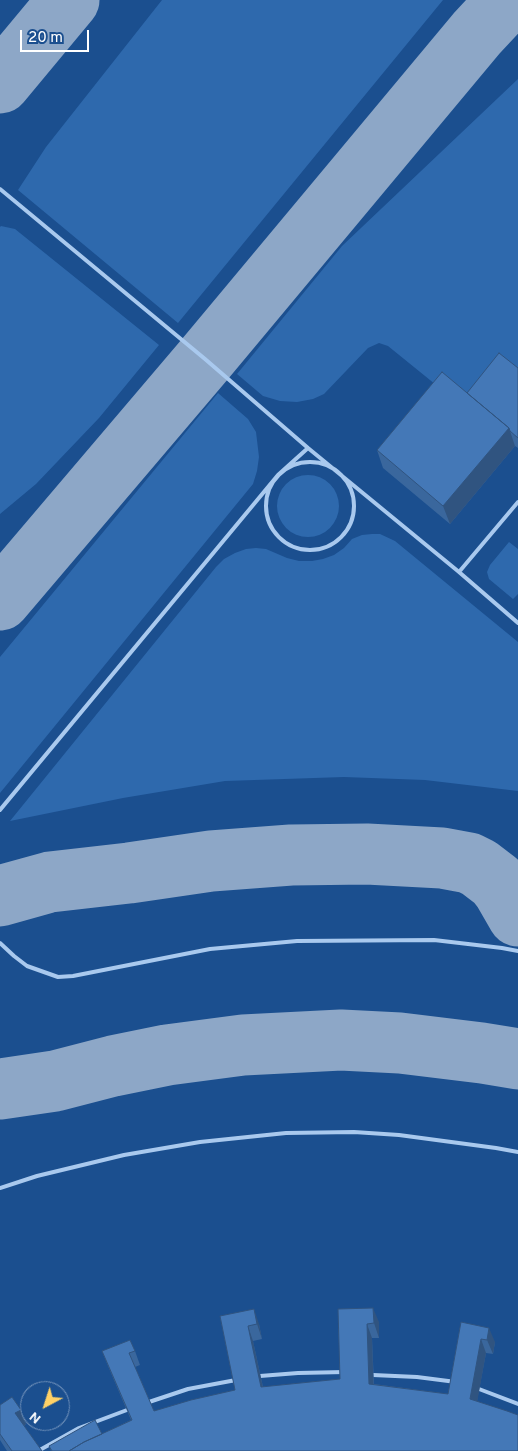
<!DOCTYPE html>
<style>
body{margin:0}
#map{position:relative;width:518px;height:1451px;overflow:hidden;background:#1b4f8f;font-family:Overpass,sans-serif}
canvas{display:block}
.north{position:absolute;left:20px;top:1381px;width:50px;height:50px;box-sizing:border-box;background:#1b4f8f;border:1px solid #7695bc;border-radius:50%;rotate:220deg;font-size:14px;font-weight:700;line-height:20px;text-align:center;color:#fff}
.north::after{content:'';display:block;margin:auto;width:18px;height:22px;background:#ffd166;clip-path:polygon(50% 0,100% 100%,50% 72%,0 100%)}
.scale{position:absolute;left:20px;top:30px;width:69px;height:22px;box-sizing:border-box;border:2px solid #fff;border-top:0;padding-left:6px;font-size:15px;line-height:18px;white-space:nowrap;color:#fff;-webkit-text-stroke:4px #1b4f8f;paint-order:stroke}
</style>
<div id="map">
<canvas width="518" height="1451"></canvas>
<div class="north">N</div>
<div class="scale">20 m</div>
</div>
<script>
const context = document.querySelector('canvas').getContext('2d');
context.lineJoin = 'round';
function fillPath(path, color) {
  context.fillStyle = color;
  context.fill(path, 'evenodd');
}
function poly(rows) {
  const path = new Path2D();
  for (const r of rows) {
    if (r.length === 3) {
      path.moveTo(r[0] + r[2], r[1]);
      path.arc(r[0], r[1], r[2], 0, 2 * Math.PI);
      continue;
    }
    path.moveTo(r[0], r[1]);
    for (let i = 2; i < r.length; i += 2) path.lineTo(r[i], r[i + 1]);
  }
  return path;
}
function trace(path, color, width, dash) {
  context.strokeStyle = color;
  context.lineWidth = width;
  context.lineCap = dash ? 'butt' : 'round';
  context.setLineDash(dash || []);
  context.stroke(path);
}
const green = poly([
 [162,0,443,0,178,323,18,190,46,147],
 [518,79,518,378,472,409,446,393,388,346,379,343,368,348,324,394,313,399,297,402,280,401,263,396,237,374,342,246],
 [1,226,15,229,159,345,99,418,36,484,0,514,0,227],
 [218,393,248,419,256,432,259,457,257,471,253,484,0,793,0,657],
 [308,506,31],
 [372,534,380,534,395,541,518,642,518,791,425,780,344,777,225,781,123,798,10,821,216,567,224,559,235,553,246,549,256,548,266,549,287,558,299,561,312,561,323,559,334,555,344,548,352,539,362,535],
 [509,542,518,549,518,594,513,599,489,579,487,572,490,565]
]);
const taxiway = poly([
 [0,83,69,0],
 [0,600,205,359,477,33,503,5,511,0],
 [0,896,50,882,129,873,211,861,291,855,367,854,442,858,469,863,479,868,496,881,503,890,518,916],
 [0,1089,55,1081,113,1066,167,1055,243,1045,341,1040,400,1043,482,1053,518,1059]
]);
const service = poly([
 [0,189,205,359,308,448,459,572,518,623],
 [310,506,44],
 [459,572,518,502],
 [0,810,278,475,308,448],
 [0,943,14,956,27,966,58,977,73,976,210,949,297,941,434,940,502,948,518,951],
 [0,1188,37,1176,124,1155,200,1142,286,1133,354,1132,399,1135,496,1148,518,1152],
 [373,1375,417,1377,456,1382],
 [260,1376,298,1373,345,1372],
 [479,1389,518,1404],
 [149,1402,188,1389,236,1380],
 [38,1451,79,1428,127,1410]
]);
const wall = poly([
 [518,368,518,448,515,446,450,524,383,468,377,450,467,393],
 [338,1309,379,1322,379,1338,372,1338,374,1384,448,1394,461,1322,495,1342,493,1354,486,1353,477,1401,518,1451,51,1451,49,1446,102,1434,131,1420,108,1366,102,1351,135,1351,140,1365,135,1367,154,1411,235,1390,220,1316,259,1324,262,1339,253,1341,263,1387,340,1379],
 [0,1405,26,1424,24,1426,42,1451,7,1451,0,1440]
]);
const shadedWall = poly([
 [509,428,515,446,450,524,443,506],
 [373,1308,379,1322,379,1338,374,1323],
 [254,1309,259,1324,262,1339,257,1324],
 [367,1324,372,1338,374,1398,369,1384],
 [248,1326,253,1341,266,1402,261,1387],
 [489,1328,495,1342,493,1354,487,1340],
 [481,1339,486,1353,475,1414,470,1399],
 [21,1410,26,1424,21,1428,15,1413]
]);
const building = poly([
 [499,353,518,368,518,438,510,431,509,428,467,393,499,353],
 [442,372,509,428,443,506,377,450,442,372],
 [373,1308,374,1323,367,1324,369,1384,448,1394,461,1322,489,1328,487,1340,481,1339,470,1399,507,1411,518,1415,518,1451,69,1451,84,1442,132,1420,102,1351,130,1340,135,1351,129,1353,154,1411,191,1400,235,1390,220,1316,254,1309,257,1324,248,1326,261,1387,340,1379,338,1309,373,1308],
 [12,1397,21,1410,15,1413,42,1451,12,1451,0,1434,0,1405,12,1397],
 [95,1420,102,1434,84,1442,69,1451,52,1451,49,1446,95,1420]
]);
fillPath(green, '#2e69ad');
trace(taxiway, '#8da7c7', 61);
trace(service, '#a9c9ee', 4);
fillPath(wall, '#3a679d');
fillPath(shadedWall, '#305480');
fillPath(building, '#4478b7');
trace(building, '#305480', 1);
</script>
